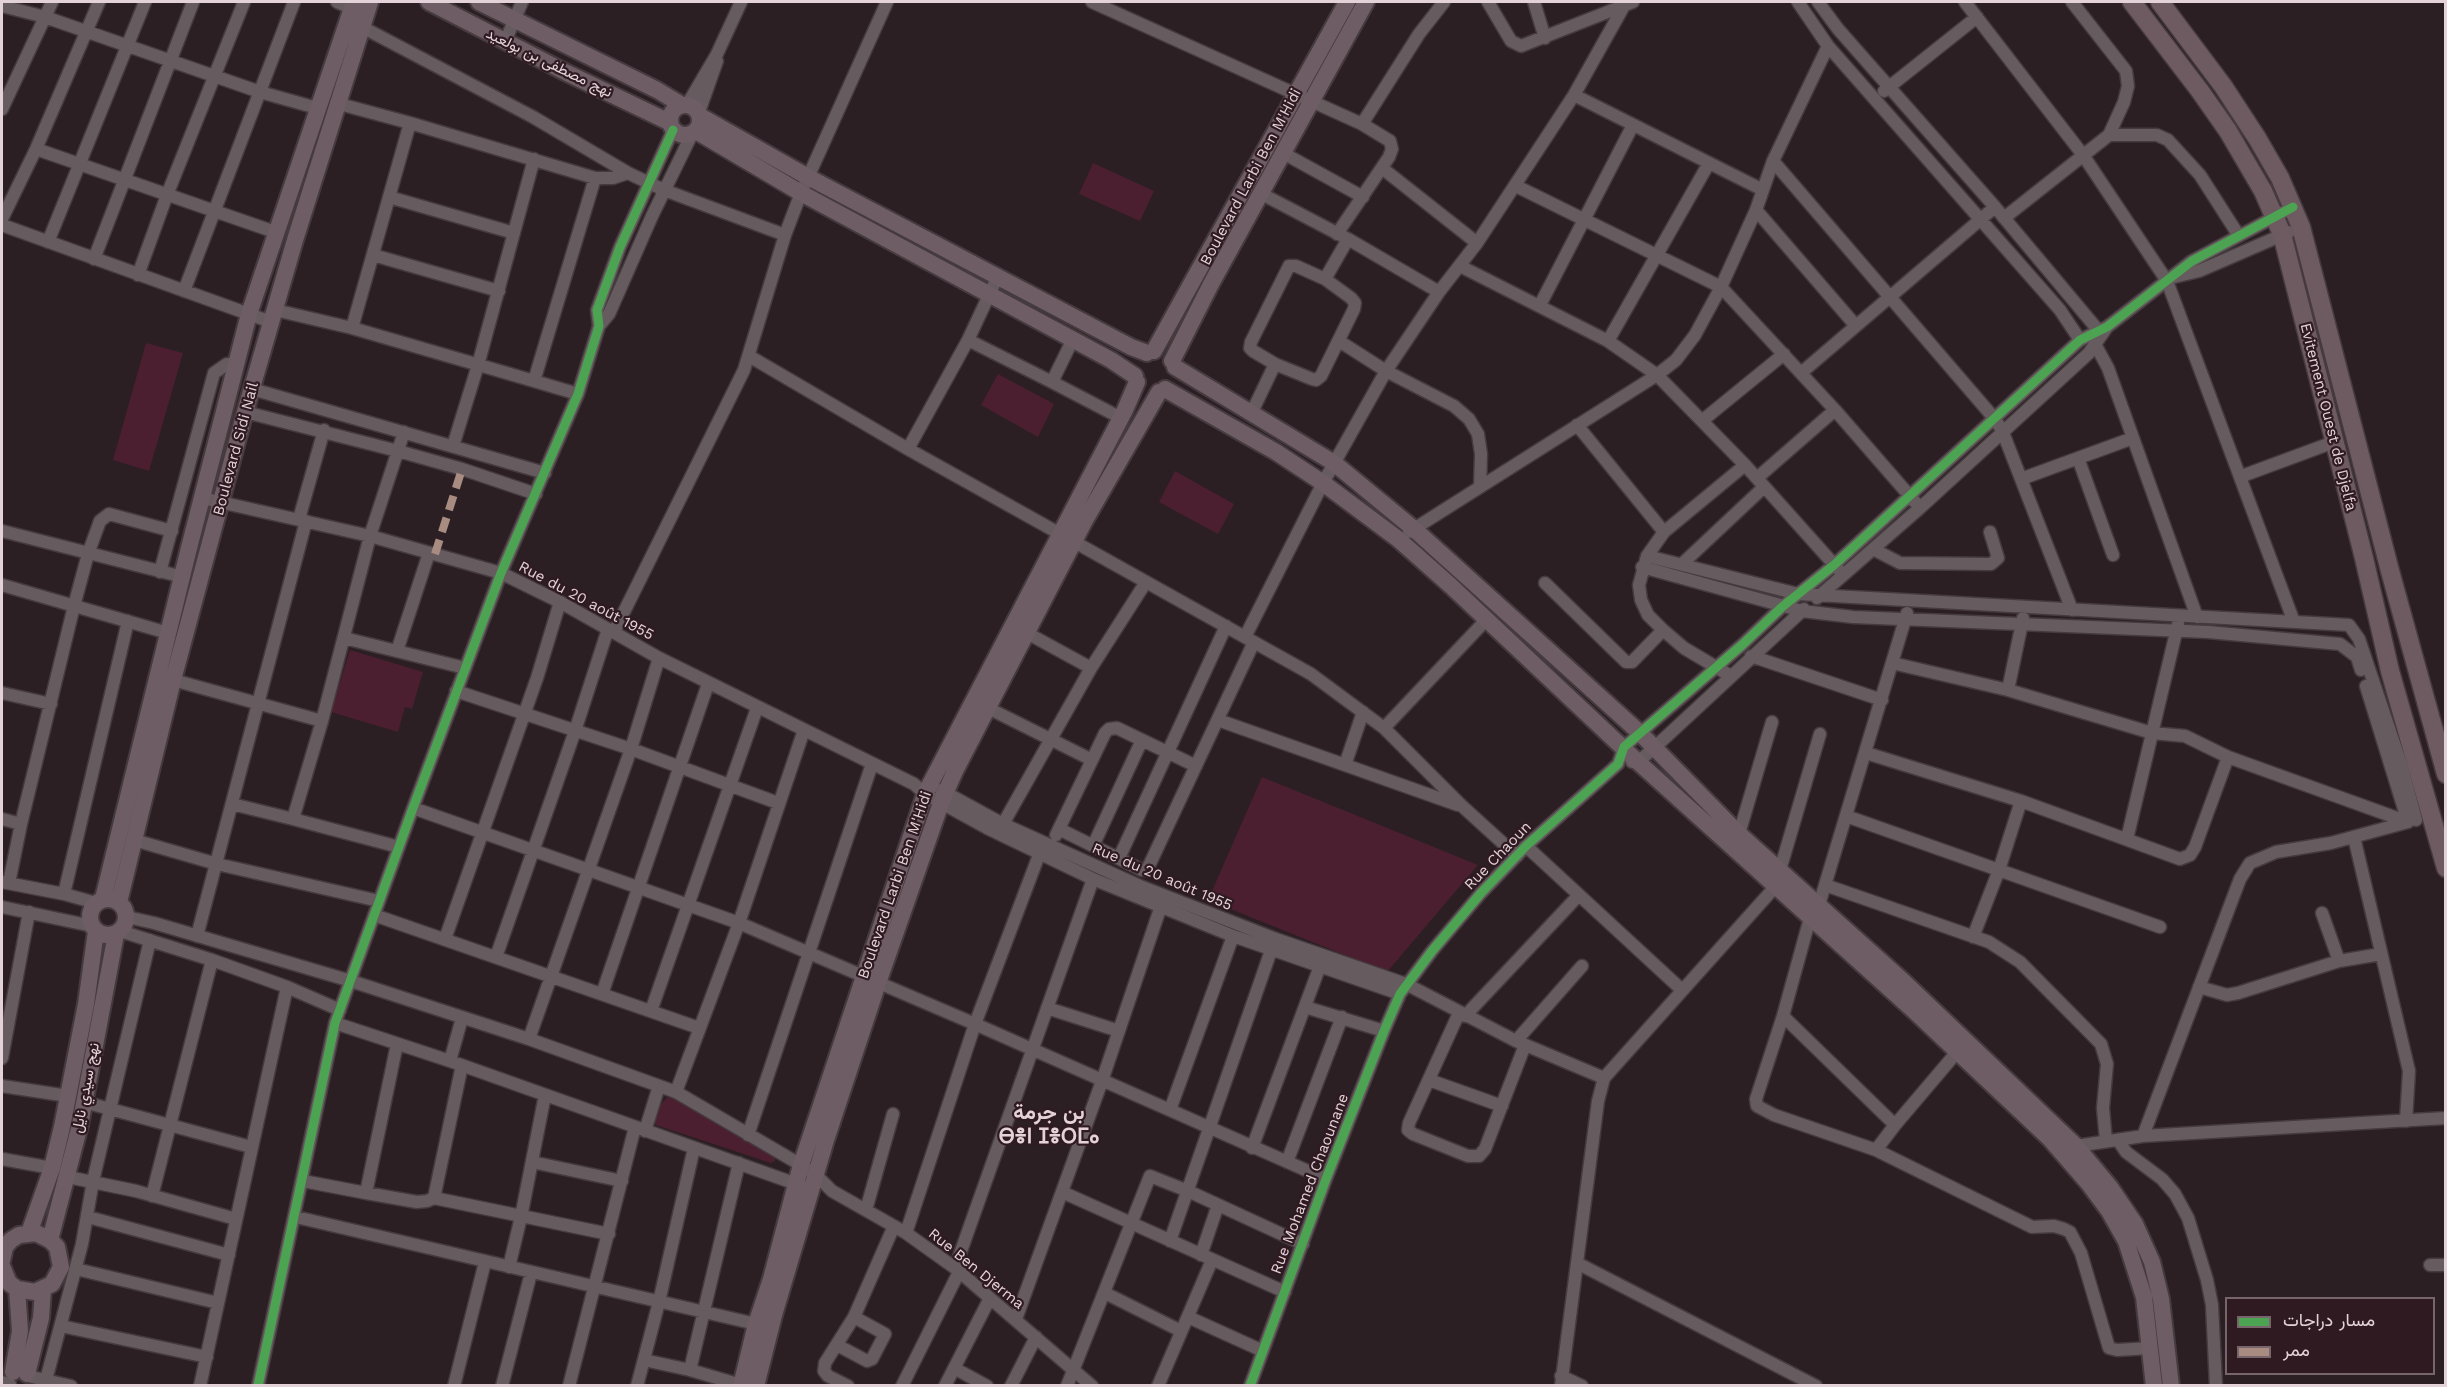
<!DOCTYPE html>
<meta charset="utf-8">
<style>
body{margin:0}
#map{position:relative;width:2447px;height:1387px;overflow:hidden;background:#2b1f23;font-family:"Work Sans",Vazirmatn,sans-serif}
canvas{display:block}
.frame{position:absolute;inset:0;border:3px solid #e3d3d8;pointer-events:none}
.legend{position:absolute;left:2225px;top:1297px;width:210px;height:78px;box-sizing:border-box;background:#301a22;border:2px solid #78646b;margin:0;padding:8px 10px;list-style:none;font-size:18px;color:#e3d3d8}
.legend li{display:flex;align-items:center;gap:12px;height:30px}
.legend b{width:30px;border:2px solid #78646b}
</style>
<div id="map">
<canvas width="2447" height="1387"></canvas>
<div class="frame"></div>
<ul class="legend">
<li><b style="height:8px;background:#4ca352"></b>مسار دراجات</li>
<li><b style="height:8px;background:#a88b81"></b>ممر</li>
</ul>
</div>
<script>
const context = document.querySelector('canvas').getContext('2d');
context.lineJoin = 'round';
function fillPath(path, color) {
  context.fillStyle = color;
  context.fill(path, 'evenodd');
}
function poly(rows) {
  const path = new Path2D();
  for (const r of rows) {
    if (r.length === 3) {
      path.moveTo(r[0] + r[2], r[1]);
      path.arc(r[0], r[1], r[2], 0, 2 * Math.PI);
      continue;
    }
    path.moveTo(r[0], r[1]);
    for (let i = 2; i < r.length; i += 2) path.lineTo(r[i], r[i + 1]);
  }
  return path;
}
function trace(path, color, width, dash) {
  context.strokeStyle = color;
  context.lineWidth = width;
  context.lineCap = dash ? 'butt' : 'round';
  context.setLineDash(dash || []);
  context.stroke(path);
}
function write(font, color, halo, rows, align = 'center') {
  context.font = font + ' "Work Sans",Vazirmatn,"Noto Sans Tifinagh",sans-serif';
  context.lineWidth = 4.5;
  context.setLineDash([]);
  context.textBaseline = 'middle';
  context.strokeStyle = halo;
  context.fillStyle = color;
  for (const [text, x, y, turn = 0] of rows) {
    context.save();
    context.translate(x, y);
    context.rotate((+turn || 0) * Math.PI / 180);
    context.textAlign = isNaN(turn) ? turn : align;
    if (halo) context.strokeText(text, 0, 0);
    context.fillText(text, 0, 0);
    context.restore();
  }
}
const green = poly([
 [1093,163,1154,191,1140,221,1079,194],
 [146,343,183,353,149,471,113,460],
 [998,374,1054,404,1038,437,981,405],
 [1175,471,1234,504,1218,534,1159,502],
 [350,650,423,672,412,709,405,707,398,732,331,712],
 [1262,777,1478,865,1387,972,1208,900],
 [668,1097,675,1098,775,1157,775,1161,771,1163,656,1125,653,1119,660,1105]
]);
const minor = poly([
 [337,2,351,8],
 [1092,2,1362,124,1390,141,1392,149,1389,157,1337,234],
 [1488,2,1511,41,1521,46,1633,2],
 [1534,2,1545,38],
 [1798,2,1828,46,2060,310,2080,340],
 [1818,2,1838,29,1995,207,2098,330],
 [1965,2,2083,155,2167,281,2294,622],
 [2,6,45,17,260,92,317,108],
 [362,27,533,117,628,173,664,190,785,235],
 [505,42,522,2],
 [1884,91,1977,17],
 [1574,95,1763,190],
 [336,103,410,123],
 [687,105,717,54,741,2],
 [2,109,52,2],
 [699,112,717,61],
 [1362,124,1419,34,1444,2],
 [2109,135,2157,135,2168,140,2200,175,2239,236],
 [36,149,275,232],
 [1283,153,1363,197],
 [1773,161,1994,418,2002,430,2072,610],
 [1382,168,1477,243,1574,95,1625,4,1624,2],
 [1516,186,1721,287,1835,410,1915,502],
 [1260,193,1348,239,1439,292],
 [389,197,514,233],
 [1756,210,1856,326],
 [2004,218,2109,135,2124,102,2128,86,2126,71,2072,2],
 [2,219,36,149,99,2],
 [2,225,271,322],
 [48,242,145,2],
 [373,255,499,291],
 [94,259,193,2],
 [1460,266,1608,341,1657,375,1745,465,1838,569],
 [138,275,167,195,244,2],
 [2174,277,2199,271,2289,232],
 [1325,279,1348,239],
 [184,291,294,2],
 [1540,305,1633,125],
 [275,310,352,328,534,381],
 [599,326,609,314,652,216,692,134],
 [352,328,410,123,595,178,613,178,628,173],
 [968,340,1052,382,1073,339],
 [1339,341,1386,371,1454,406,1469,419,1478,434,1481,454,1480,487],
 [1608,341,1709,163],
 [2096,346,2108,368,2197,617],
 [749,356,908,449,1311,674,1384,728,1462,806,1517,856],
 [1801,373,1995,207],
 [1052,382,1121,418],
 [252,389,545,473],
 [578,394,534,381,595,178],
 [245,412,398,451,462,469,536,494],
 [1252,412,1275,364,1312,379,1316,380,1321,376,1354,309,1355,303,1351,298,1325,279,1296,266,1289,266,1251,342,1250,348,1253,351,1275,364],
 [1703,420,1784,354],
 [1577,425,1664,532],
 [453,446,478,365,534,159],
 [908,449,968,340,998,276],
 [2078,458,2113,555],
 [2242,476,2334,442],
 [1757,478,1835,410],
 [2021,479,2133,438],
 [202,498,370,536,501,573,560,602,659,658,914,784,925,794,987,828,1093,879,1233,936,1400,994],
 [299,519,324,430],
 [2,531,183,577],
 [1409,532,1657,375,1676,360,1695,335,1721,287,1756,210,1773,161,1828,46],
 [1873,549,1900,563,1991,564,1998,558,1990,532],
 [1647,556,1798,594,2349,625,2359,639,2402,767,2416,820],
 [1682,564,1764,487],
 [1642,567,1802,611,1853,617,2208,632,2340,644,2357,657,2361,670],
 [160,572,214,373,227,364,235,364],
 [1545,583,1626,662,1632,662,1663,630],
 [2,585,168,633],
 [1817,598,1921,507,2089,353,2107,327],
 [614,632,744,370,785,235,801,193,887,2],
 [1027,633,1091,668],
 [1245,637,1323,483,1386,371,1439,292,1477,243],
 [344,638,465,668],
 [397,651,429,553],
 [1751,656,1882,700],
 [1892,663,2008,690,2152,733,2185,736,2228,757],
 [1731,676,1684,648,1663,630,1648,615,1641,600,1639,585,1647,556,1664,532,1745,465],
 [173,680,322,721],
 [2366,686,2408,822],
 [2008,690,2023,618],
 [456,691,631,749,778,803],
 [2,693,51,704],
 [988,708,1092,760],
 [1218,720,1458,805],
 [1384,728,1487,619],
 [1866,753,2021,801,2180,859,2190,855,2195,847,2228,757,2408,822],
 [1632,762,1638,762,1654,748,1804,609],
 [1345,765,1363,712],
 [941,790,1003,824,1140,886,1276,939,1406,984,1516,1041,1604,1078],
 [232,804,293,819],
 [413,808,739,923,975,1024,1326,1179],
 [1846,816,2160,927],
 [2,819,21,824],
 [1003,824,1091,668,1146,582],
 [1059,829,1142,870,1147,870,1254,642],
 [1739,834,1772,722],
 [1056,835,1105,733,1109,729,1117,728,1196,766],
 [2354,837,2409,1071,2406,1121],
 [2127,839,2178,624],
 [134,840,217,864,379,901],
 [1093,846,1142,740],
 [1526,846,1682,990],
 [399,847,293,819,322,721,370,536,404,432],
 [1119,858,1226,626],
 [2,882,64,894,96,903],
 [9,883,21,824,74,606,88,554,100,521,109,514,172,531],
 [1825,885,1989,942,2020,962,2101,1044,2107,1064,2103,1108,2106,1141],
 [64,894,128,621],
 [1819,905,1907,613],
 [2,907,92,926],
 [2322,913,2339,961],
 [374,915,699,1028],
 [127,917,154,923,351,981,529,1039,676,1092,801,1165,816,1175,832,1191,906,1233,955,1268,1092,1386],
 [1810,918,1783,1016,1756,1099,1757,1106,1774,1115,1876,1150,2032,1227,2054,1226,2064,1229,2070,1232,2081,1253,2109,1348,2117,1350,2151,1348],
 [120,931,212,960,287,987,340,1010],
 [197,936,306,521],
 [1973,937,1999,870,2021,801],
 [445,939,537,678,560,602],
 [496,957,575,731,608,629],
 [2199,987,2227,995,2238,993,2339,961,2381,954],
 [602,994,708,684],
 [1305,1007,1384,1031],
 [1047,1008,1119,1031],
 [651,1011,757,708],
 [1459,1013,1409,1123,1408,1130,1413,1134,1468,1156,1479,1156,1485,1149,1525,1045],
 [1465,1016,1579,895],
 [1783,1016,1895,1125,1876,1150],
 [335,1023,450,1061,802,1186],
 [529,1039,631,749,659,658],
 [1516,1041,1582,966],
 [397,1044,366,1193,417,1202,427,1201,434,1198],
 [2,1058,29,912],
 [450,1061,462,1018],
 [462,1065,434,1198,609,1234],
 [1429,1080,1502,1106],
 [2,1086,68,1096],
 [676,1092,739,923,804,730],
 [84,1102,251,1147],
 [1170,1110,1233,936],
 [1895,1125,1957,1052],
 [645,1131,659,1086],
 [748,1135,872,764],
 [2143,1136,2240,879,2250,863,2276,852,2331,843,2408,822],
 [2118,1140,2126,1152,2162,1179,2175,1194,2188,1218,2207,1280,2212,1305,2216,1386],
 [2076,1146,2143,1136,2446,1118],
 [1252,1148,1320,966],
 [2,1159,52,1168],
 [532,1162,622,1181],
 [1287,1162,1342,1017],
 [739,1163,690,1370,741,1385],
 [68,1177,136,1191,236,1219],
 [303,1181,366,1193],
 [1062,1192,1285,1292],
 [152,1196,212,960],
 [866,1210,893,1114],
 [88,1217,229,1255],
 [296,1217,756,1324],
 [906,1233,975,1024,1042,847],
 [1170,1241,1274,942],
 [1201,1255,1218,1205],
 [1577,1263,1816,1386],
 [2430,1265,2446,1265],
 [509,1267,521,1217,545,1095],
 [955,1268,1093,879],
 [76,1269,218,1303],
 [1105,1293,1181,1331],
 [1188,1317,1263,1351],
 [1016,1319,1102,1081,1163,900],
 [61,1326,207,1357],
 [837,1345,867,1361,872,1359,885,1334,854,1317],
 [644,1360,690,1370],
 [954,1368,987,1386],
 [28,1376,71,1386],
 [1561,1376,1582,1386],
 [46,1380,82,1244,93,1181,150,940],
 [2,1382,10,1384],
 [200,1386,287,987],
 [258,1386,335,1023,413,808,501,573,578,394,599,326,597,310,620,247,673,130],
 [454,1386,485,1262],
 [502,1386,531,1273],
 [569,1386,635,1127],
 [637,1386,659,1302,694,1148],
 [848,1386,828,1376,824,1371,825,1363,854,1317,894,1226],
 [902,1386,959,1272],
 [945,1386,990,1298],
 [1011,1386,1036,1337],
 [1067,1386,1150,1176,1188,1191,1303,1244],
 [1158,1386,1212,1260],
 [1250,1386,1326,1179,1384,1031,1400,994,1432,951,1481,893,1526,846,1618,764,1624,747,1742,645,1782,607,1834,565,2080,340,2107,327,2192,261,2293,207],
 [1561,1386,1598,1101,1604,1078,1775,887,1820,734]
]);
const major = poly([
 [429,2,567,73,669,122],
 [479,2,657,90,682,105],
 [685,120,15],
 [700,116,808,177,1131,347,1147,353],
 [696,131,801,193,1111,360,1135,376],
 [1154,351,1347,2],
 [1172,361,1211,284,1366,2],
 [1175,367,1334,463,1414,529,1640,733,1739,834,1903,981,2076,1146,2110,1187,2135,1224,2152,1262,2161,1299,2171,1386],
 [1165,389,1276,452,1323,483,1398,539,1451,586,1638,762,1911,1008,2050,1139,2089,1184,2109,1211,2126,1241,2144,1297,2154,1386],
 [108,917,18],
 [103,899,188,552,249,314,354,2],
 [119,902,173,680,245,412,295,240,370,2],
 [29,1233,52,1168,62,1127,86,1004,96,931],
 [50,1240,80,1125,116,934],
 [2,1261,5,1247,11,1240,19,1235,36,1233,50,1240,57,1247,61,1267,52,1284,35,1292,17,1289,9,1283,2,1266],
 [13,1372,20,1331,17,1289],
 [27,1374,41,1318,43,1290],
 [741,1386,756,1324,771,1279,801,1165,925,794,1125,410,1137,382],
 [756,1386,774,1315,826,1140,878,983,941,803,955,771,1084,522,1159,392]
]);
const highway = poly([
 [2132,2,2200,91,2228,131,2263,191,2282,234,2364,558,2390,671,2446,868],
 [2160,2,2223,86,2257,138,2280,178,2301,227,2390,571,2446,774]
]);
const quiet = poly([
 [435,554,462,469]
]);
const cycleway = poly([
 [258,1386,335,1023,413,808,501,573,578,394,599,326,597,310,620,247,673,130],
 [1250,1386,1326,1179,1384,1031,1400,994,1432,951,1481,893,1526,846,1618,764,1624,747,1742,645,1782,607,1834,565,2080,340,2107,327,2192,261,2293,207]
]);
const streetNames = [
 ["نهج مصطفى بن بولعيد",549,63,26],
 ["Boulevard Larbi Ben M'Hidi",1251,177,-62],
 ["Evitement Ouest de Djelfa",2328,417,76],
 ["Boulevard Sidi Nail",236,449,-75],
 ["Rue du 20 août 1955",586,601,28],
 ["Rue Chaoun",1498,856,-46],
 ["Rue du 20 août 1955",1162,877,23],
 ["Boulevard Larbi Ben M'Hidi",895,885,-71],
 ["نهج سيدي نايل",86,1088,-79],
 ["Rue Mohamed Chaounane",1310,1184,-69],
 ["Rue Ben Djerma",976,1269,39]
];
const districtNames = [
 ["بن جرمة",1049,1113],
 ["ⴱⴻⵏ ⵊⴻⵔⵎⴰ",1049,1137]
];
fillPath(green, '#4b1f30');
trace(minor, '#453a3e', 15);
trace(major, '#453a3e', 20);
trace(highway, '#453a3e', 21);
trace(minor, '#665c5f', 12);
trace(major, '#6e5d64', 16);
trace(highway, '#6e5a61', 18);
trace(quiet, '#a88b81', 8, [15, 8]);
trace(cycleway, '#4ca352', 9);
write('15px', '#e3d3d8', '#301a22', streetNames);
write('bold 21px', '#e3d3d8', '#301a22', districtNames);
</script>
